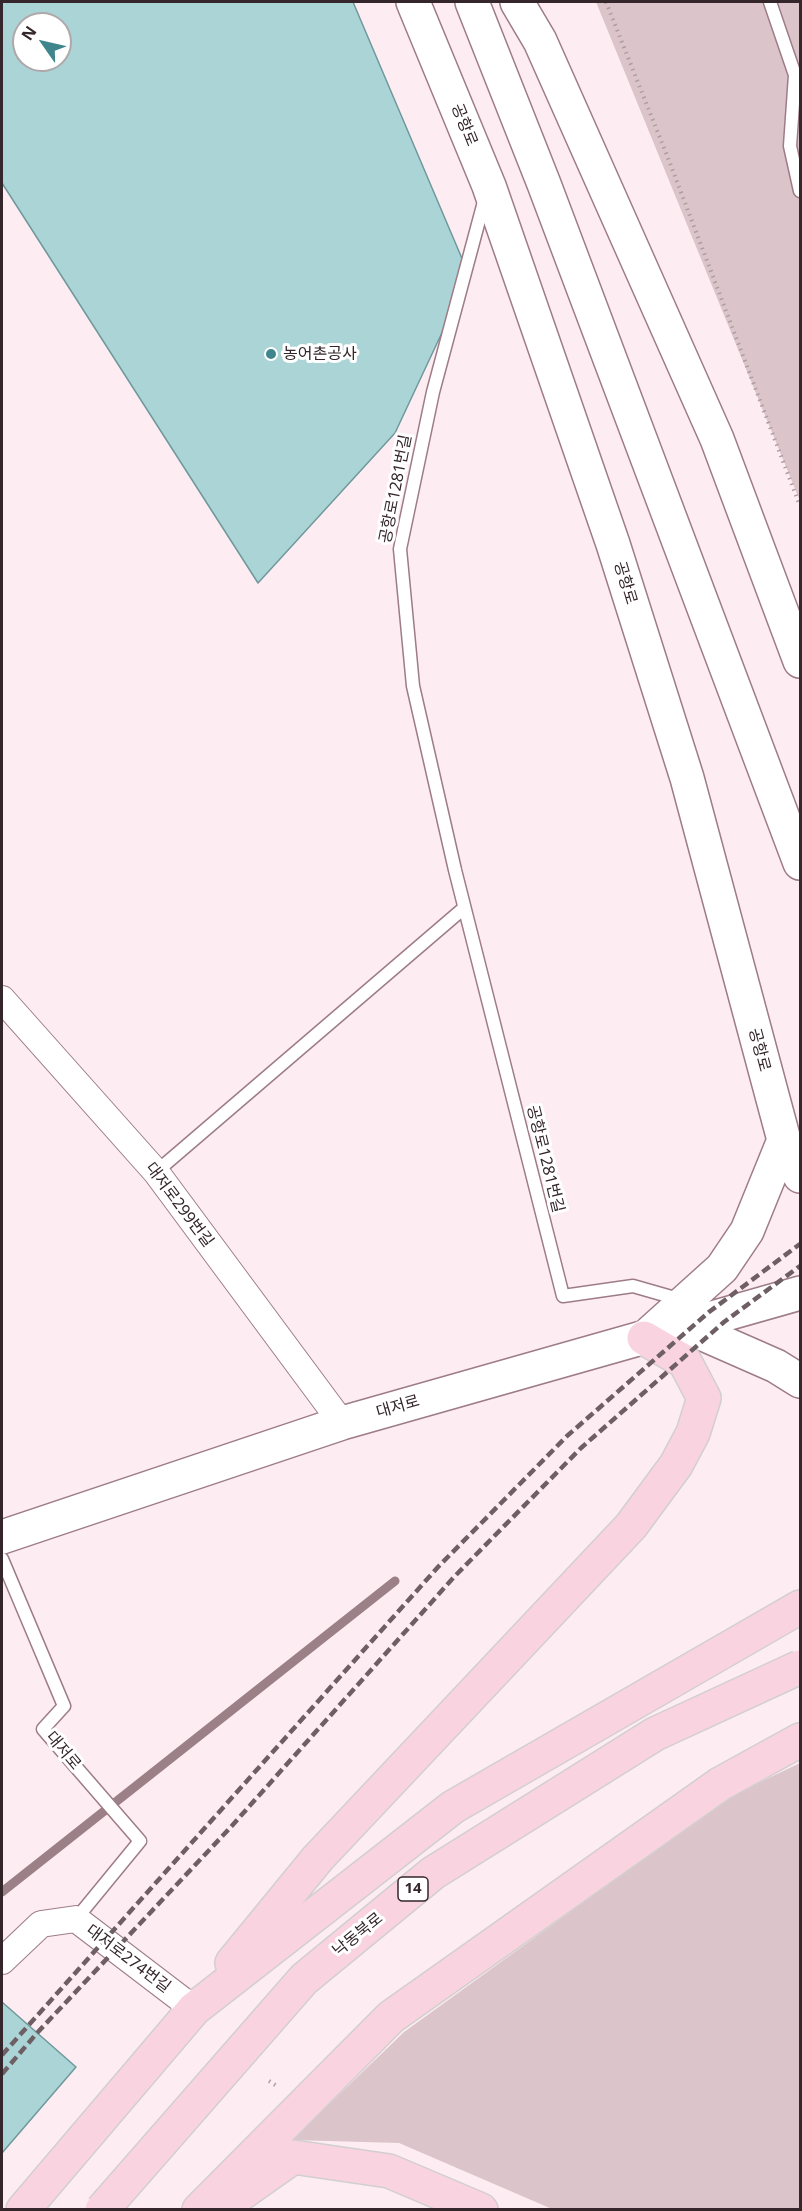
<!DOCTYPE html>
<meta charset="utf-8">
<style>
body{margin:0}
#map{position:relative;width:802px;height:2211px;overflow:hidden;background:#fdedf2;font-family:"Noto Sans",sans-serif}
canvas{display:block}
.frame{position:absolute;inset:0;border:3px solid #34262a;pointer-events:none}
.north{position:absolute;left:12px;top:12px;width:60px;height:60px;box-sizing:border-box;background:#fff;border:2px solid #aea8aa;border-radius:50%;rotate:304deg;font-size:16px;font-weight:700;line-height:24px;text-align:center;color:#34262a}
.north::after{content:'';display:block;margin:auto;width:21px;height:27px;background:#3f868c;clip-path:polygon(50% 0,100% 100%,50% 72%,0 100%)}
</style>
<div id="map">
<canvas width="802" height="2211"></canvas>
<div class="frame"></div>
<div class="north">N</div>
</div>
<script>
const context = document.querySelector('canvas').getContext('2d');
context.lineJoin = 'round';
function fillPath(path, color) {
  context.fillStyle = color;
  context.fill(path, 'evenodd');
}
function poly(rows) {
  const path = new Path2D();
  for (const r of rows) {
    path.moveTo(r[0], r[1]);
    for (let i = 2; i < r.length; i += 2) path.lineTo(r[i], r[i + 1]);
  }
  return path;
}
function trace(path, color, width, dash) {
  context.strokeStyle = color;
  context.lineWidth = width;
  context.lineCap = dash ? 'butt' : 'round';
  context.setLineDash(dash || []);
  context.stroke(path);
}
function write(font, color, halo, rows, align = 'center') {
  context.font = font + ' "Noto Sans","Noto Sans KR",sans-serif';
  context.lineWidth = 6;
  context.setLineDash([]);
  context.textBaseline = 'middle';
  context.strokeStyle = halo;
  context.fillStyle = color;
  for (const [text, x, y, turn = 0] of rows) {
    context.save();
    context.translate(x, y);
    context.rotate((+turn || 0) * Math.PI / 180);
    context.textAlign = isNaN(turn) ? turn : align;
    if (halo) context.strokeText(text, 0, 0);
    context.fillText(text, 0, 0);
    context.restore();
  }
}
const green = poly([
 [596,2,800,2,800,501],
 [800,1763,800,2209,552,2209,399,2143,292,2140,404,2032,729,1797]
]);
const stream = poly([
 [2,1892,395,1581]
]);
const building = poly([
 [2,2,353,2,469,275,395,433,258,583,2,183,2,2],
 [24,24,60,24,60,60,24,60,24,24],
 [2,2002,76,2067,2,2153,2,2002]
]);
const path = poly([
 [606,2,668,158,800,506],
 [269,2081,277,2086]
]);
const lane = poly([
 [770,2,795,75,790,146,800,191],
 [485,198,433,392,400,549,413,686,455,870,563,1296,633,1286,682,1300],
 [156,1172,464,908],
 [2,1559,64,1706,43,1729,140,1841,76,1919]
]);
const street = poly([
 [2,999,156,1172,342,1423],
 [2,1961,41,1924,76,1919,194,2009]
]);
const secondary = poly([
 [413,2,489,186,613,544,687,778,784,1140,800,1176],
 [472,2,544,184,800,863],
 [517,2,540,41,717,439,800,661],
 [685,1326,776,1366,800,1381],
 [651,1332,722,1268,747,1231,784,1140],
 [2,1537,342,1423,800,1293]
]);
const primary = poly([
 [232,1963,318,1858,631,1526,676,1465,693,1433,704,1398,685,1362,644,1338],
 [225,2205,293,2157,389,2171,481,2210],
 [23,2210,194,2009,453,1807,800,1607],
 [199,2210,391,2017,720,1784,800,1740]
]);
const rail = poly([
 [2,2055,438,1567,567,1436,709,1312,800,1244],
 [2,2074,37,2033,229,1829,454,1577,581,1448,724,1322,800,1266]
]);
const primaryBridge = poly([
 [102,2210,304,1979,433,1873,655,1734,800,1667]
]);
const markers = [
 [271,354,6,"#3f868c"]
];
const shields = [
 [413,1889,30]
];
const shieldNames = [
 ["14",413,1889]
];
const streetNames = [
 ["공항로",464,125,68],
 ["공항로1281번길",396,489,-79],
 ["공항로",625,583,73],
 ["공항로",759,1050,75],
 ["공항로1281번길",545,1159,76],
 ["대저로299번길",179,1205,53],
 ["대저로",398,1407,-16],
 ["대저로",63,1751,50],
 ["낙동북로",358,1935,-39],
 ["대저로274번길",128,1959,37]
];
const poiNames = [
 ["농어촌공사",283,354]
];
fillPath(green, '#dcc4cb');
trace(stream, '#9c8088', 9);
fillPath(building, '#abd4d7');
trace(building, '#6f989b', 1.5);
trace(lane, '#9e7c87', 15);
trace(street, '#9e7c87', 28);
trace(secondary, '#9e7c87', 36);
trace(primary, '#d2cfd0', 36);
trace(path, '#ad9ea2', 4, [1.5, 4.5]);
trace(lane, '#fff', 12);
trace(street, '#fff', 26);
trace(secondary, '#fff', 33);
trace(primary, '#fad3e0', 33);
trace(rail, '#6e5f64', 4.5, [9, 4.5]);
trace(primaryBridge, '#d2cfd0', 36, []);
trace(primaryBridge, '#fad3e0', 33);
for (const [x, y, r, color] of markers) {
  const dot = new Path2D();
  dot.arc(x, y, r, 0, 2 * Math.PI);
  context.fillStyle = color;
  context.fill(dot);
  trace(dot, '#fff', 2);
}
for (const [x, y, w] of shields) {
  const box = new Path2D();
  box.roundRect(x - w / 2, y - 12, w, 24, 4.5);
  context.fillStyle = '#fff';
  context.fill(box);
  trace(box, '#34262a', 1.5);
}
write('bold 15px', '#34262a', null, shieldNames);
write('16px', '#34262a', '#fff', streetNames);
write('16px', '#34262a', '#fff', poiNames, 'left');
</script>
